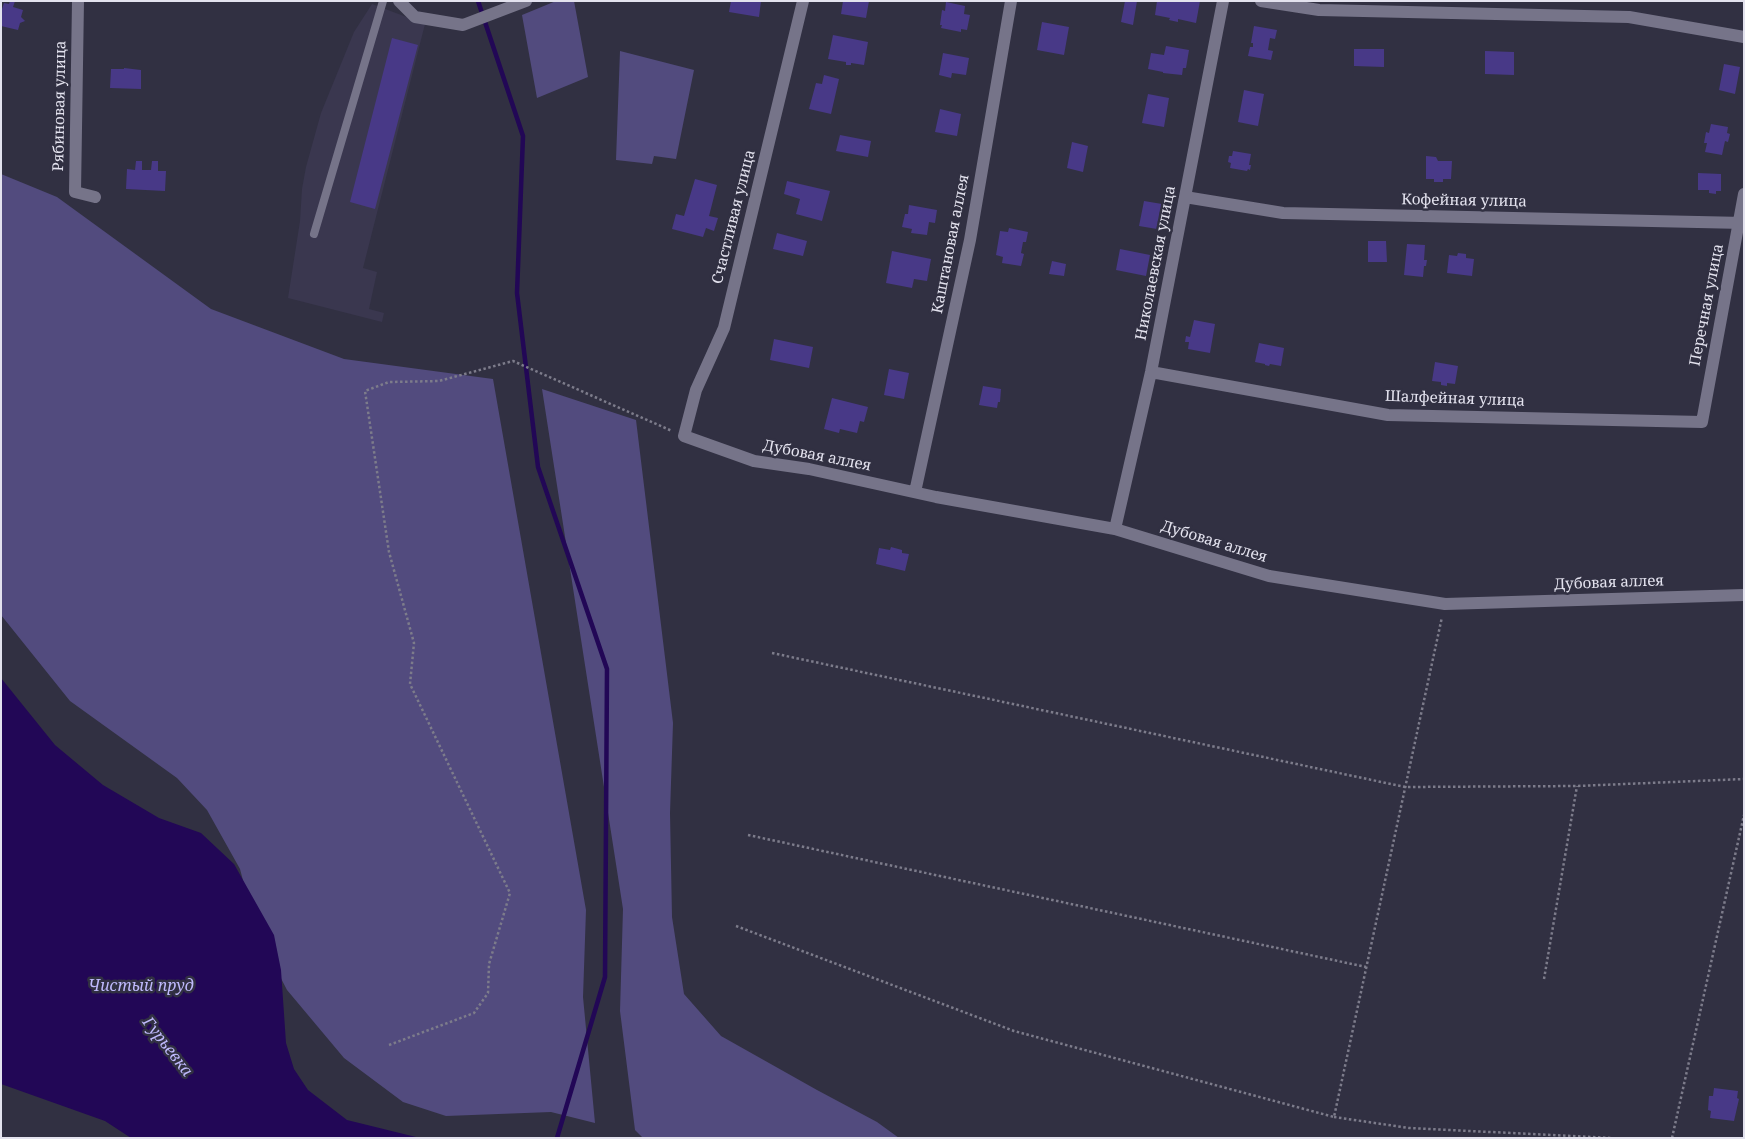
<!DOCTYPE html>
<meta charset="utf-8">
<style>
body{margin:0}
#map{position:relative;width:1745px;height:1139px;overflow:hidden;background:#313042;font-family:"Noto Serif",serif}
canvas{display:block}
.frame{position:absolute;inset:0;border:2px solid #e3e2ee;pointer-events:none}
</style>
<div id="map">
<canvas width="1745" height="1139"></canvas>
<div class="frame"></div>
</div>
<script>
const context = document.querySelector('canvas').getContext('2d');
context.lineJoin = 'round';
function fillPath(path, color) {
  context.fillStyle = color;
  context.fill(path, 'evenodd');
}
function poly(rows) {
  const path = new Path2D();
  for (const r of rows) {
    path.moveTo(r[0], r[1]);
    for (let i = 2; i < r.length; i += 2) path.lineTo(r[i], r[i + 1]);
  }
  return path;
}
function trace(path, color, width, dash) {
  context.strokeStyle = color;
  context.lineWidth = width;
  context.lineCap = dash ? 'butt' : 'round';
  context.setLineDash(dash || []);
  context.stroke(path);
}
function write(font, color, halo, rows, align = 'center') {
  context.font = font + ' "Noto Serif",serif';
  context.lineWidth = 5;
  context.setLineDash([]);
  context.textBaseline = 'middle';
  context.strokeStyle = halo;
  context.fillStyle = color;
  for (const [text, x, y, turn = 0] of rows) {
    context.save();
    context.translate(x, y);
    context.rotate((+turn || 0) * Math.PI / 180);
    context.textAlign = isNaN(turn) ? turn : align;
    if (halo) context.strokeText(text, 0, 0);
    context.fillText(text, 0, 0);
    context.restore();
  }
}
const built = poly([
 [372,4,425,24,363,268,377,272,369,309,384,313,382,322,288,298,300,221,302,189,306,167,321,113,354,32]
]);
const green = poly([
 [556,1,574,1,588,77,537,98,522,15],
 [620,51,694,70,676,159,654,156,652,164,616,160],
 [1,174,57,197,211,309,344,359,493,379,586,910,583,997,595,1123,551,1112,446,1116,403,1102,344,1058,287,990,256,930,240,869,207,810,177,778,70,701,1,615],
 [542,389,636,420,673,723,670,813,672,917,684,994,721,1036,817,1090,877,1122,899,1138,643,1138,635,1130,620,1011,623,909]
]);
const water = poly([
 [1,678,55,745,103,785,159,818,201,833,234,864,274,935,281,970,286,1043,294,1069,308,1090,347,1120,420,1138,131,1138,105,1121,1,1084]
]);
const stream = poly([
 [478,1,523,136,517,293,538,467,607,669,605,977,557,1138]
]);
const building = poly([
 [10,1,15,1,13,7,23,10,21,17,25,21,20,23,18,30,1,26,1,12,4,3,9,4],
 [731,1,761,1,759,17,729,12],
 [843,1,869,1,866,18,841,14],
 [1125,1,1137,1,1133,25,1121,22],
 [1157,1,1200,1,1196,23,1178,19,1178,22,1169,20,1170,18,1155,15],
 [946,2,965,6,964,14,970,15,967,30,961,29,961,32,941,28,942,25,940,25,942,10,945,11],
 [1042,22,1069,27,1064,55,1037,50],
 [1254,26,1277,30,1275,39,1270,38,1268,50,1273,51,1271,60,1248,56,1250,47,1253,47,1253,43,1251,43],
 [833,35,868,42,864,65,851,63,851,65,846,65,846,62,828,59],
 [392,38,418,45,375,209,350,202],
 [1166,46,1189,50,1186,68,1183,68,1182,75,1163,73,1163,72,1148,69,1151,53,1164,55],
 [1354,49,1384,49,1384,67,1354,66],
 [1485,51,1514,52,1514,75,1485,74],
 [943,53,969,58,966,75,952,73,951,78,939,75],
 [1724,64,1740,67,1735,94,1719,90],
 [124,68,141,70,141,89,110,88,111,69,124,69],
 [824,75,839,79,831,114,809,109,816,83,822,84],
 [1244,90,1264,94,1258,126,1238,122],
 [1148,94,1169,98,1164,127,1142,123],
 [940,109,961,114,957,136,935,132],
 [1711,124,1728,127,1727,133,1730,134,1728,142,1725,141,1722,155,1705,152,1707,143,1704,143,1706,132,1709,133],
 [840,135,871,141,868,157,836,151],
 [1072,142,1088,146,1083,172,1067,168],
 [1233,151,1251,154,1249,165,1251,165,1250,170,1248,169,1247,171,1230,168,1231,163,1228,162,1229,156,1232,156],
 [1426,156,1436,157,1438,161,1452,161,1451,179,1443,179,1443,182,1434,182,1434,179,1426,179],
 [136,161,142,161,142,170,151,170,152,161,158,161,158,171,166,171,165,191,126,189,127,169,135,170],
 [1698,173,1721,174,1721,191,1716,191,1716,194,1709,193,1709,190,1698,190],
 [695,179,717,185,709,216,718,218,714,231,706,228,703,237,672,229,676,214,684,216],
 [787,181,830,191,822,221,796,214,800,199,784,194],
 [1144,201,1162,204,1157,229,1139,226],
 [909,205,937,210,935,223,929,222,927,235,911,233,912,229,902,227,905,214,908,214],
 [1009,228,1028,232,1026,242,1023,242,1021,253,1024,254,1021,266,1002,263,1003,257,996,255,1000,231,1008,232],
 [777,233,807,241,803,256,773,249],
 [1368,241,1386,241,1387,262,1368,262],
 [1407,244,1425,245,1424,260,1427,260,1426,266,1424,266,1423,277,1404,275],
 [1120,249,1150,255,1146,276,1116,270],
 [892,251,931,259,927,281,914,279,912,288,886,283],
 [1458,253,1466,254,1466,258,1474,259,1472,276,1447,273,1449,255,1457,256],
 [1052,261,1066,264,1064,276,1049,274],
 [1194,320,1215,324,1210,353,1188,349,1189,342,1185,342,1186,336,1190,337],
 [774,339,813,347,809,368,770,360],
 [1259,343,1284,348,1281,366,1270,364,1269,366,1265,365,1265,364,1255,362],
 [1435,362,1458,366,1455,384,1447,383,1447,386,1441,385,1441,382,1432,381],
 [889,369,909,373,904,399,884,395],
 [983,386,1001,389,1000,402,998,402,997,408,979,405],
 [832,398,868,407,864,422,860,421,857,433,840,429,839,433,824,429],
 [891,547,902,550,902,553,909,554,905,571,876,564,879,548,890,550],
 [1714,1088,1738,1091,1737,1098,1739,1099,1734,1121,1710,1118,1711,1111,1708,1110,1709,1096,1713,1096]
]);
const path = poly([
 [772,653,1405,787,1577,786,1744,779],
 [748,835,1366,967],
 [736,926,1014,1031,1334,1117,1442,617],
 [1544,979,1577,786],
 [389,1045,474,1013,488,993,489,964,510,893,410,684,414,643,389,552,365,391,389,382,439,381,513,361,672,431],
 [1334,1117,1409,1128,1613,1138],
 [1672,1138,1744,815]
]);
const service = poly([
 [314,234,383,1]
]);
const minor = poly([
 [78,1,75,192,95,197],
 [399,1,415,17,463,25,526,1],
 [803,1,724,328,696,390,684,436,754,461,809,469,936,497,1115,529,1269,576,1445,604,1744,595],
 [1261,1,1319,10,1629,17,1744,37],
 [1185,197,1283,213,1744,223],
 [1151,372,1388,415,1702,422,1744,194],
 [915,492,970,240,1011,1],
 [1115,529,1151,372,1223,1]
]);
const streetNames = [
 ["Рябиновая улица",60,106,-89],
 ["Кофейная улица",1464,201,1],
 ["Счастливая улица",734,217,-76],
 ["Каштановая аллея",951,244,-79],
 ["Николаевская улица",1156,263,-79],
 ["Перечная улица",1707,305,-79],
 ["Шалфейная улица",1455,399,2],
 ["Дубовая аллея",817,456,11],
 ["Дубовая аллея",1214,542,17],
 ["Дубовая аллея",1609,583,-2]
];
const waterNames = [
 ["Чистый пруд",141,986],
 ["Гурьевка",167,1047,52]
];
fillPath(built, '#3a374f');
fillPath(green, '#524b7e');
fillPath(water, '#220756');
trace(stream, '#220756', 4.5);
fillPath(building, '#483987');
trace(path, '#7d7c8b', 2.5, [2.5, 2.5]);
trace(service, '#767489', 8);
trace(minor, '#767489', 12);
write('15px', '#e3e2ee', '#313042', streetNames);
write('italic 16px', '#bfb9fc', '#313042', waterNames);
</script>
